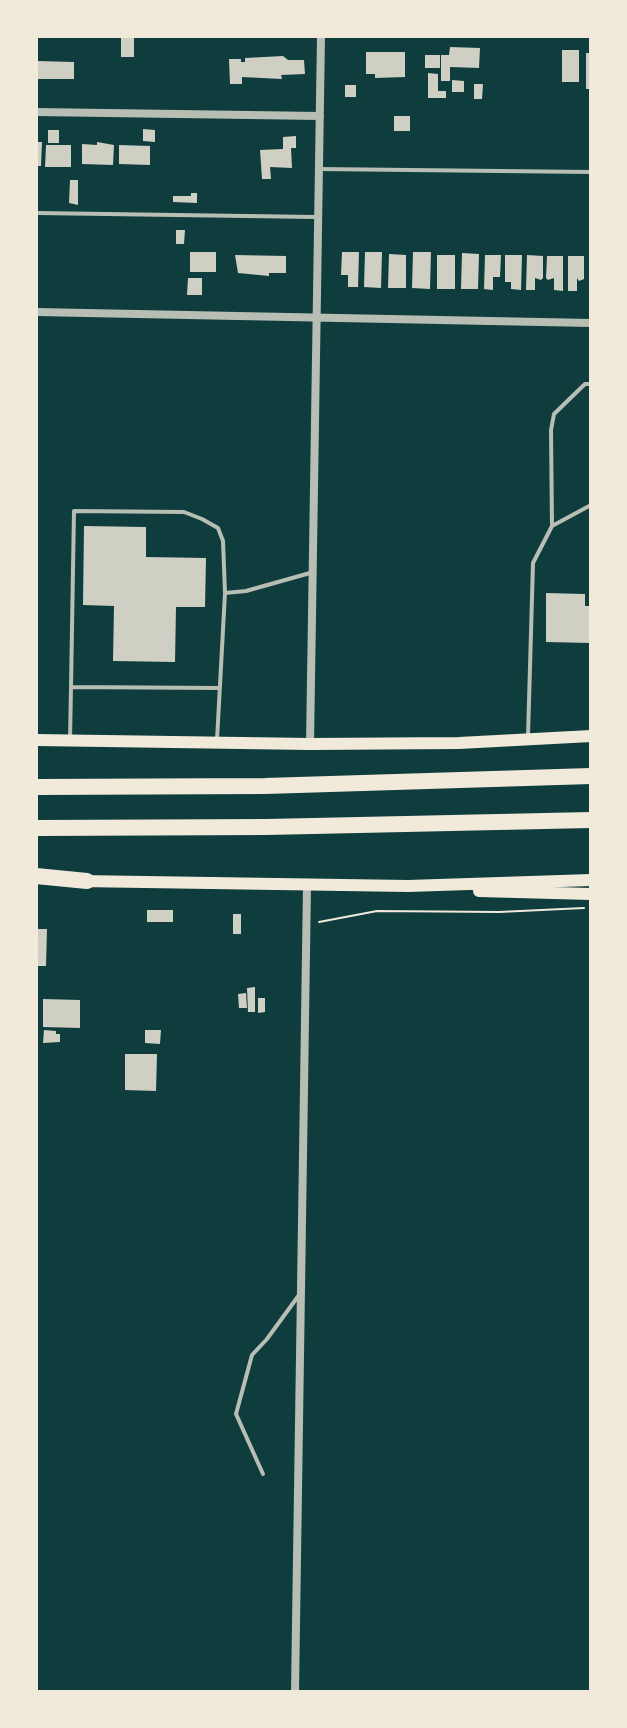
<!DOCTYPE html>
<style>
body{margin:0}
#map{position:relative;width:627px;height:1728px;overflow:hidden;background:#0f3d3e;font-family:"Roboto Condensed",sans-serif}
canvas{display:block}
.frame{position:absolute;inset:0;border:38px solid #f1e9da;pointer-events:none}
</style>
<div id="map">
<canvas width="627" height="1728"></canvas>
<div class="frame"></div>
</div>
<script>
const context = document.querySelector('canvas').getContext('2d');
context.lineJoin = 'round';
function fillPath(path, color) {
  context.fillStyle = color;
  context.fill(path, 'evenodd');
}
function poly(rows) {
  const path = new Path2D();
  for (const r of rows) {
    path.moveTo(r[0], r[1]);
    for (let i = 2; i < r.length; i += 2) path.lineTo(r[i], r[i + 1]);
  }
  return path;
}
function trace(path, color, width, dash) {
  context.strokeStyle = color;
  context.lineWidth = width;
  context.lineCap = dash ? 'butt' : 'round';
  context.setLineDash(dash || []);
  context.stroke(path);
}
const building = poly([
 [121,36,134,36,134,57,121,57],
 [450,47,480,48,479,68,450,67,450,81,441,81,441,55,449,55],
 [562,50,579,50,579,82,562,82],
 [366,52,405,52,405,77,375,78,375,74,366,74],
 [586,53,591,53,591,89,586,89],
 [425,55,440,55,440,68,425,68],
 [283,56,288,60,304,60,305,74,281,75,282,79,242,77,242,84,230,84,229,59,241,59,241,62,245,62,245,58],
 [38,61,74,62,74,79,38,79],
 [428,73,438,74,438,91,446,91,446,98,428,98],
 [452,80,464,81,464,92,452,92],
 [474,84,483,84,482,99,474,99],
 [345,85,356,85,356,97,345,97],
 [394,116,410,116,410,131,394,131],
 [143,129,155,130,155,142,143,141],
 [48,130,59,130,59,143,48,143],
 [296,136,296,148,291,148,292,168,270,167,271,179,262,179,260,150,283,149,283,137],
 [36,142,42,142,41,166,36,166],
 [97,142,114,145,113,165,82,164,82,144,97,145],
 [46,145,71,145,71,167,45,167],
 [119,145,150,146,150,165,119,164],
 [70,180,78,180,78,205,69,203],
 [191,193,197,193,197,203,173,202,173,196,191,196],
 [176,230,185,230,184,244,176,244],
 [190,252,216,252,216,272,190,272],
 [342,252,359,252,358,287,348,287,348,275,341,275],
 [365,252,382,252,381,288,364,287],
 [413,252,431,252,430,289,412,288],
 [462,253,479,254,478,289,461,289],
 [389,254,406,255,406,288,388,288],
 [235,255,286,256,286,273,269,273,269,276,238,273],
 [437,255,455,255,455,289,437,289],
 [485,255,501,255,500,277,493,277,493,290,484,289],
 [505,255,522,255,521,290,511,289,511,282,505,282],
 [527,255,543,256,543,278,541,280,535,278,535,290,526,290],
 [547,256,563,256,563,291,554,290,554,278,548,280,546,278],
 [568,256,584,256,584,279,579,281,577,278,577,291,568,291],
 [188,278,202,278,202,295,187,295],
 [84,526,146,527,146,557,206,558,205,607,176,607,175,662,113,661,114,606,83,605],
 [546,593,585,594,585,606,591,606,591,643,546,642],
 [147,910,173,910,173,922,147,922],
 [233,914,241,914,241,934,233,934],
 [36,929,47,929,46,966,36,966],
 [255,987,255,1012,248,1012,247,988],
 [246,993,247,1008,239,1008,238,994],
 [258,998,265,998,265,1012,258,1013],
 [43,999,80,1000,80,1028,43,1027],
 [44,1030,56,1031,56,1034,60,1034,60,1042,43,1043],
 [145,1030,161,1030,160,1044,145,1043],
 [125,1054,157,1054,156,1091,125,1090]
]);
const path = poly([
 [319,922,377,911,499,912,584,908]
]);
const service = poly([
 [319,169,591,172],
 [36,213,316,217],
 [552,526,591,505],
 [71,687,74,511,184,512,202,519,218,528,223,541,225,593],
 [528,736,533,563,552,526,551,430,554,414,585,384,591,384],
 [70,740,71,687,219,688],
 [217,740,225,593,246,591,310,573],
 [263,1474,236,1414,252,1355,267,1339,299,1295]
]);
const minor = poly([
 [36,112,320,116],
 [36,312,591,323],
 [310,744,321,36],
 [295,1692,307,885]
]);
const secondary = poly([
 [36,740,310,744,459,743,591,736],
 [79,881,408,886,591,880],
 [479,891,591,894]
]);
const motorway = poly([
 [36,787,265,786,591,776],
 [36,828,266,827,591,820],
 [36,876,87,881]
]);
fillPath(building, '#cfcfc3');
trace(path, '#f1e9da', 2);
trace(service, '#b8beb3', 4);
trace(minor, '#b8beb3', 8);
trace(secondary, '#f1e9da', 12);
trace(motorway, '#f1e9da', 16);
</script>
